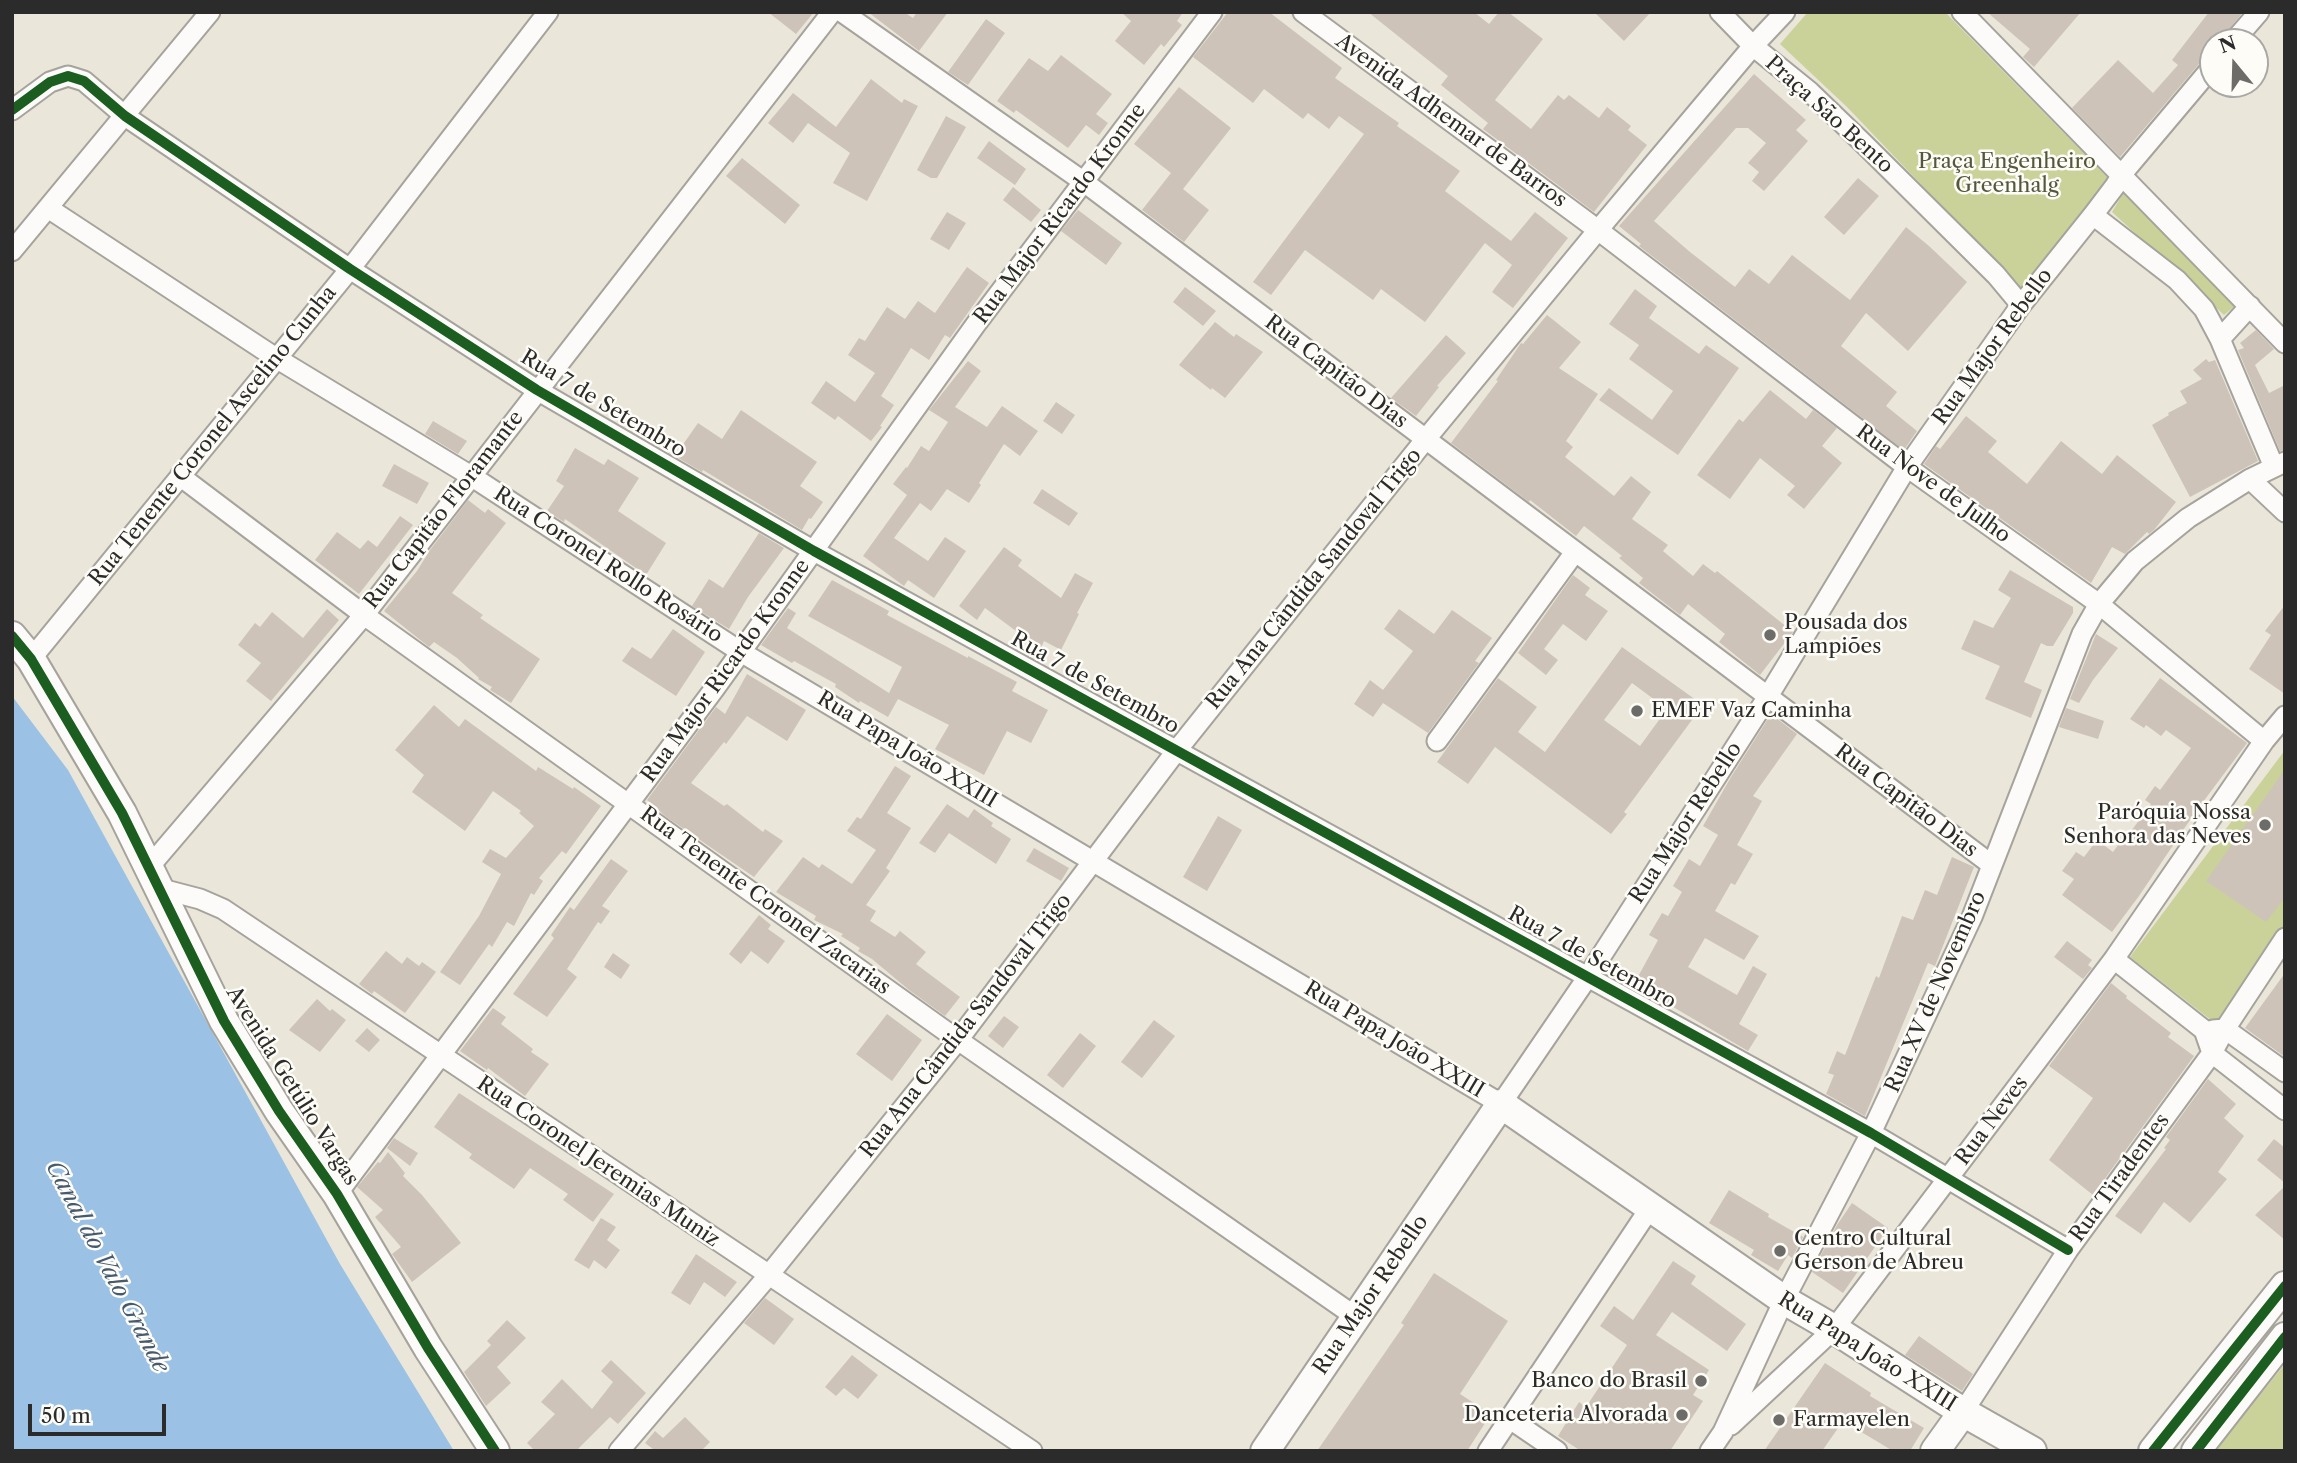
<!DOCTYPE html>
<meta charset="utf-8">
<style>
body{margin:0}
#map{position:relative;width:2297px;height:1463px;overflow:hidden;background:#eae6d9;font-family:"Libre Caslon Text",serif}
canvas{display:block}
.frame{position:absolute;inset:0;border:14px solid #2b2b2b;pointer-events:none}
.north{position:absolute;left:2199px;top:28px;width:70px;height:70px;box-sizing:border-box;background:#fdfcf7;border:2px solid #a9a8a5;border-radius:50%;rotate:341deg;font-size:19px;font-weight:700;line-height:28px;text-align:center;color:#2b2b2b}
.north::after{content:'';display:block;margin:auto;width:24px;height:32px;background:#6e6c68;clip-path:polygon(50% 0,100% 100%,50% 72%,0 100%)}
.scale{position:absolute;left:28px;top:1404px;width:138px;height:32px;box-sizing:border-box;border:4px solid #2b2b2b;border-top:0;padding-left:9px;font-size:21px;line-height:24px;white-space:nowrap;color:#2b2b2b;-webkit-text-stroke:5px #fdfcf7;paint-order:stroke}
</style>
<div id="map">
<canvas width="2297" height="1463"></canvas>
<div class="frame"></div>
<div class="north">N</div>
<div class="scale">50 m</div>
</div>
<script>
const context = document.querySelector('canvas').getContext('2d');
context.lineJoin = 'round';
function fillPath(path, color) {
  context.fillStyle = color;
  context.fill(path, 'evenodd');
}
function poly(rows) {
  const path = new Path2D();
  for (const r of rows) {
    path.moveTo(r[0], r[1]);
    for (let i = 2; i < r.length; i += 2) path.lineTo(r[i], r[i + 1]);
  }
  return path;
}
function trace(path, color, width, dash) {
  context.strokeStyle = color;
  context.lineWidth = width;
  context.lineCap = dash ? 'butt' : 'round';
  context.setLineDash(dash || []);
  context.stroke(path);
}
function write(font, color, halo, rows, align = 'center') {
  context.font = font + ' "Libre Caslon Text",serif';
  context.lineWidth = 5;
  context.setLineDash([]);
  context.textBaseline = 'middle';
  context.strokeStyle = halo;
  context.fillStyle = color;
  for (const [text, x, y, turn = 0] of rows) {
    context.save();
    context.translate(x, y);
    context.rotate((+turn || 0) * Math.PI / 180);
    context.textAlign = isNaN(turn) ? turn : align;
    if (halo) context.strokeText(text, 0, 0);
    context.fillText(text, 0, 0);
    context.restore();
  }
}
const green = poly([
 [1808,12,1945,12,2109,179,2020,288,1847,107,1780,44],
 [2127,187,2242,300,2224,315,2112,212],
 [2285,750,2285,928,2220,1027,2130,957],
 [2285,1364,2285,1451,2213,1451,2238,1422]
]);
const water = poly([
 [12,696,68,770,340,1264,454,1451,12,1451]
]);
const building = poly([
 [768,12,814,12,796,34],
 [868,12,904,12,913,18,917,12,948,12,919,51],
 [1121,12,1183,12,1177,21,1182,25,1164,47,1161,44,1144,65,1115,41,1131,21],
 [1228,12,1269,12,1342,68,1335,78,1399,123,1397,126,1460,171,1445,191,1511,241,1535,212,1568,238,1513,308,1492,292,1512,265,1485,243,1425,322,1381,289,1373,300,1305,250,1271,295,1253,282,1364,134,1339,116,1329,129,1308,113,1303,119,1264,89,1253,103,1193,57],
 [1368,12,1474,12,1489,24,1499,12,1508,12,1543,39,1495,100,1531,129,1558,95,1564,100,1569,95,1599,118,1607,107,1631,126,1628,130,1647,145,1594,212,1483,129,1488,123,1441,85,1448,76],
 [1594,12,1651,12,1624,41],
 [1987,12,2081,12,2034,67,2023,57,2030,49],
 [2209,12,2243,12,2219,42,2213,42,2213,52,2204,58,2120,157,2072,108,2118,60,2153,93,2178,65,2172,60],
 [986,19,1005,33,968,85,948,72],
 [1061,55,1112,94,1096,114,1108,123,1099,135,1086,125,1068,148,1016,110,1014,113,997,101,1029,58,1048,71],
 [1754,74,1806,120,1796,130,1808,141,1764,191,1752,181,1759,172,1748,163,1766,143,1748,128,1736,128,1654,221,1690,252,1735,287,1749,269,1769,284,1792,255,1850,300,1906,227,1929,246,1967,282,1908,351,1866,313,1841,346,1897,392,1886,406,1917,431,1904,450,1639,246,1641,244,1619,226],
 [871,79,902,103,904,99,918,106,867,201,833,183,850,153,808,123,793,143,768,123,793,93,836,127],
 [1179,87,1231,128,1183,189,1209,210,1184,242,1142,210,1171,173,1134,144],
 [946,116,966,127,937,178,931,178,917,170],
 [989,141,1026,169,1015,185,977,158],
 [742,158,800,205,785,224,726,176],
 [1858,178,1879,196,1844,235,1824,217],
 [1013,187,1041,210,1031,222,1003,200],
 [1078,210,1122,243,1106,265,1061,231],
 [947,212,966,223,949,250,930,239],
 [967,267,989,283,950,338,945,335,929,360,911,348,881,396,894,405,880,426,882,427,871,441,838,416,835,420,811,403,826,381,855,402,875,373,848,355,859,338,865,341,887,307,905,319,918,301,935,313],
 [1185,287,1216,311,1203,326,1173,302],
 [1635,289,1657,306,1649,318,1699,354,1706,345,1739,368,1678,455,1599,400,1609,388,1652,420,1673,391,1629,359,1639,345,1609,324],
 [1547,315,1581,342,1559,368,1598,394,1566,441,1573,447,1565,457,1614,496,1631,476,1651,492,1632,519,1668,545,1663,551,1693,576,1703,564,1715,573,1717,571,1793,632,1760,675,1719,642,1725,634,1688,604,1680,615,1639,583,1643,578,1619,558,1622,556,1584,526,1576,536,1530,500,1529,502,1451,443,1498,381,1496,380,1521,343,1523,344],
 [1215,322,1234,337,1236,334,1263,352,1225,398,1212,388,1211,390,1179,365],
 [2256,330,2274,349,2255,365,2269,393,2285,385,2285,450,2280,451,2238,350,2244,348,2240,343],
 [1446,335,1466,353,1437,386,1439,387,1416,416,1391,398],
 [2206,359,2209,362,2215,360,2258,461,2190,497,2152,425,2169,415,2168,413,2187,403,2180,391,2202,379,2193,370],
 [968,361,981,371,955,407,987,427,1002,406,1038,431,1020,456,1004,444,979,483,981,485,969,503,947,489,931,511,920,503,894,538,928,561,945,537,966,551,934,598,908,580,904,586,863,556,907,495,893,484,906,467,907,468,921,446,929,451,948,422,929,410],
 [1770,390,1806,419,1813,410,1837,428,1822,446,1842,463,1804,509,1787,495,1795,486,1760,458,1730,499,1697,475,1739,419,1743,422],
 [1056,402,1075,415,1062,434,1043,421],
 [741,410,817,462,800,486,823,502,811,519,809,518,802,530,703,470,702,472,675,456,698,423,722,439],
 [1966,416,1997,441,1988,452,2027,484,2061,441,2102,474,2117,455,2176,502,2154,530,2149,534,2147,532,2125,554,2112,547,2091,583,1924,464,1936,446,1940,449],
 [433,421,467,441,458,454,425,434],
 [575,448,604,465,608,459,639,478,618,511,666,543,646,575,565,519,564,522,547,511,564,486,556,481],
 [394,464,429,483,417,504,382,486],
 [1042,489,1078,513,1069,526,1033,503],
 [468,500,485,513,488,509,506,523,452,593,483,615,480,618,540,659,511,703,490,690,492,687,478,679,479,678,457,658,434,642,429,647,384,611,417,571,430,550],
 [400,516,413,525,359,594,315,560,337,532,360,549,368,540,377,547],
 [759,533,784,548,748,597,729,629,692,606,709,579,723,588],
 [1004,547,1022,560,1018,566,1061,598,1075,573,1093,583,1077,613,1079,614,1061,650,1044,641,1040,650,1017,639,1020,634,985,608,977,620,959,606],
 [2010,570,2073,607,2073,613,2053,646,2047,646,2041,643,2024,682,2042,690,2031,718,1985,699,2000,666,1961,649,1974,620,1993,628,2011,598,1998,590],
 [1573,575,1590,588,1585,595,1608,611,1586,641,1563,624,1544,649,1558,660,1546,675,1518,653],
 [832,580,889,611,887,615,968,658,968,656,1017,682,1012,691,1048,710,1031,743,1007,731,984,775,935,749,949,725,898,699,888,717,860,701,859,703,835,687,836,684,794,661,792,663,761,645,788,608,796,613,787,628,889,693,902,667,808,616],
 [2285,605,2285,694,2249,669,2271,635,2265,631],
 [327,609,339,620,271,701,246,681,261,663,238,645,255,623,260,627,272,612,303,638],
 [1399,609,1434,634,1452,610,1492,638,1475,661,1479,663,1428,733,1383,703,1373,717,1354,704,1370,680,1383,690,1413,651,1384,629],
 [673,629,705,652,676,696,622,661,632,647,651,659],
 [2096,634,2118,648,2093,680,2079,703,2070,699],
 [1622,647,1703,705,1624,812,1627,814,1611,834,1495,747,1468,784,1437,762,1498,678,1537,707,1518,732,1545,752],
 [1632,683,1667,709,1640,746,1604,720],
 [747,674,806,710,787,741,747,716,726,744,724,742,691,783,724,806,727,804,763,832,765,829,783,841,754,877,665,816,647,800,716,707,725,714],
 [2160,678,2247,743,2194,814,2139,896,2112,932,2062,895,2074,879,2062,871,2076,852,2084,857,2097,840,2113,852,2124,837,2126,838,2151,804,2145,800,2155,786,2160,790,2191,748,2166,730,2161,736,2146,725,2144,728,2130,719],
 [434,705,459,727,465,719,536,771,538,767,573,789,574,787,601,806,566,854,562,851,539,878,543,881,534,895,531,893,514,926,507,922,492,947,489,944,460,985,440,972,479,916,501,874,482,862,490,849,506,858,534,826,519,813,521,811,493,791,465,831,412,792,424,775,395,750],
 [2066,708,2104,721,2098,739,2059,727],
 [1771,714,1797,734,1753,796,1762,801,1737,845,1753,854,1735,885,1731,883,1715,911,1759,936,1744,960,1705,938,1688,967,1737,995,1753,966,1767,974,1739,1024,1758,1035,1748,1051,1634,984,1658,940,1649,935,1662,913,1668,916,1682,892,1673,886,1689,859,1700,866,1718,835,1703,826,1731,777],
 [895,766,911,776,887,813,911,828,886,868,890,871,866,905,876,911,870,921,895,937,900,931,926,952,916,964,960,997,945,1016,909,990,872,959,858,951,860,948,841,936,843,934,814,920,816,916,776,892,803,857,819,868,822,864,852,884,876,850,847,831,857,817,861,819],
 [2285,769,2285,897,2266,922,2206,881],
 [947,804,968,818,974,809,993,823,991,826,1011,839,996,864,949,833,935,853,919,843],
 [1218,816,1242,830,1207,891,1183,877],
 [1034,848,1069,868,1061,881,1026,861],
 [1952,857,1974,867,1935,966,1928,963,1865,1116,1826,1094,1834,1075,1828,1073,1837,1051,1845,1055,1876,976,1879,978,1902,916,1913,920,1925,890,1937,895],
 [611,859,628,871,602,906,610,911,601,924,598,922,567,969,577,977,547,1017,513,994,554,938,551,935,570,907,574,910],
 [759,915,771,925,768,929,785,941,768,964,751,951,741,964,729,954],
 [2067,941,2092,960,2088,965,2092,968,2083,979,2054,957],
 [386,951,402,964,407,957,419,966,422,962,436,972,405,1013,374,991,372,994,359,984],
 [613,953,630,965,621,979,604,967],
 [2285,973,2285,1057,2245,1028],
 [2111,983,2127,996,2126,998,2171,1033,2168,1037,2194,1056,2093,1195,2049,1160,2093,1098,2049,1066],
 [317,999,330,1011,332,1009,346,1020,320,1052,289,1030],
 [493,1008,506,1017,501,1024,533,1049,531,1052,549,1064,525,1096,488,1068,487,1070,460,1051],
 [887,1014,922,1040,892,1081,856,1054],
 [1004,1016,1019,1027,1003,1048,988,1036],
 [1154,1020,1175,1036,1142,1078,1121,1062],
 [367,1028,380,1040,369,1052,355,1041],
 [1080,1033,1096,1046,1063,1088,1047,1075],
 [2208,1079,2236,1104,2224,1118,2244,1136,2218,1172,2227,1179,2190,1223,2164,1202,2141,1234,2115,1216,2166,1149,2164,1148,2170,1140,2166,1137],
 [459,1093,614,1194,593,1222,563,1200,568,1194,530,1168,514,1189,469,1158,472,1154,434,1127],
 [394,1138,418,1153,410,1166,387,1148],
 [2274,1139,2285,1148,2285,1183,2257,1160],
 [388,1152,405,1173,403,1176,422,1195,461,1243,412,1282,392,1254,401,1247,375,1217,383,1210,357,1187,378,1162,380,1163],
 [2285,1186,2285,1240,2255,1215],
 [1729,1190,1769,1214,1768,1217,1803,1237,1792,1258,1788,1255,1778,1271,1751,1255,1754,1250,1709,1223],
 [1852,1203,1888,1228,1843,1293,1812,1272,1837,1225],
 [601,1218,616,1227,607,1240,620,1250,606,1269,594,1260,589,1269,574,1260],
 [696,1254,737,1282,725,1297,704,1282,690,1305,671,1293],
 [1673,1261,1696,1276,1691,1284,1746,1324,1727,1351,1672,1312,1656,1335,1709,1370,1693,1395,1703,1401,1670,1451,1581,1451,1558,1436,1579,1402,1586,1407,1627,1345,1600,1326,1614,1306,1633,1320],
 [1434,1273,1508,1321,1460,1394,1491,1414,1467,1451,1317,1451,1404,1325,1401,1323],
 [765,1298,794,1319,774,1345,744,1323],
 [507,1320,526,1338,497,1367,511,1383,486,1406,464,1372,491,1345,487,1341],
 [1919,1336,1973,1374,1962,1391,1905,1355],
 [852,1355,878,1375,858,1399,844,1388,836,1396,825,1387],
 [611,1360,646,1393,618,1424,610,1417,576,1451,535,1451,527,1443,555,1414,541,1402,562,1379,592,1409,613,1382,601,1371],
 [1825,1363,1871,1393,1870,1396,1924,1428,1910,1451,1893,1451,1843,1421,1822,1451,1764,1451],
 [685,1417,710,1442,701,1451,651,1451,653,1449,645,1443,655,1431,663,1438]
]);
const street = poly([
 [842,12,1084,182,1992,865],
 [1303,12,1598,230,1907,467,2099,604,2264,741],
 [1720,12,1753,46,1810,92,1862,142,1996,275,2021,305],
 [1962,12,2285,343],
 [2233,42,2259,12],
 [12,110,50,82,68,76,84,81,125,116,350,269,537,390,814,551,1871,1133,2068,1250],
 [48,208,276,358,471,476,741,652,1501,1104,1587,978,1767,698,1907,467,2021,305,2093,215,2115,186,2122,174,2213,66],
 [2093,215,2177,280,2204,309,2220,339,2274,467],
 [12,251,210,12],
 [2220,339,2250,306],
 [180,476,364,615,958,1040,1356,1317],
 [2250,479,2285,512],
 [31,659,350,269,548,12],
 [1437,741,1575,552],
 [149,867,364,615,832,12],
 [158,888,200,899,223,909,1032,1451],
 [2114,959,2204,1030,2212,1053],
 [2213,1030,2225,1029,2285,1072],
 [2212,1053,2285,1110],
 [337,1194,715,688,976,324,1212,12],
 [1963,1412,2068,1250,2212,1053,2225,1029,2285,938],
 [1510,1419,1557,1451],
 [1731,1425,1834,1329,2114,959,2264,741,2285,716],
 [619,1451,768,1276,958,1040,1177,750,1425,440,1598,230,1753,46,1785,12],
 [1488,1451,1650,1208],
 [1710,1451,1723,1432,1784,1300,1871,1133,1972,917,2082,634,2099,604,2135,561,2188,518,2250,479,2285,462]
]);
const secondary = poly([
 [12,636,31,659,122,813,224,1021,279,1111,337,1194,428,1348,495,1451],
 [1265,1451,1501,1104,1784,1300,1834,1329,1963,1412,2032,1451],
 [1935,1451,1963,1412],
 [2153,1451,2285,1286],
 [2196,1451,2285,1337]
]);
const cycleway = poly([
 [12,110,50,82,68,76,84,81,125,116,350,269,537,390,814,551,1871,1133,2068,1250],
 [12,636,31,659,122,813,224,1021,279,1111,337,1194,428,1348,495,1451],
 [2153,1451,2285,1286],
 [2196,1451,2285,1337]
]);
const markers = [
 [1770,635,7,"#6e6c68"],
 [1637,711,7,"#6e6c68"],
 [2265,825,7,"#6e6c68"],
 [1780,1251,7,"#6e6c68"],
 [1701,1381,7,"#6e6c68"],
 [1682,1415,7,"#6e6c68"],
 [1779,1420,7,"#6e6c68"]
];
const streetNames = [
 ["Praça São Bento",1829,115,42],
 ["Avenida Adhemar de Barros",1451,121,36],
 ["Rua Major Ricardo Kronne",1060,214,-53],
 ["Rua Major Rebello",1993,347,-54],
 ["Rua Capitão Dias",1336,372,37],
 ["Rua 7 de Setembro",603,404,31],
 ["Rua Tenente Coronel Ascelino Cunha",213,436,-51],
 ["Rua Nove de Julho",1933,484,36],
 ["Rua Capitão Floramante",444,510,-52],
 ["Rua Coronel Rollo Rosário",608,565,33],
 ["Rua Ana Cândida Sandoval Trigo",1314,579,-51],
 ["Rua Major Ricardo Kronne",726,671,-54],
 ["Rua 7 de Setembro",1095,683,29],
 ["Rua Papa João XXIII",907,750,31],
 ["Rua Capitão Dias",1906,801,37],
 ["Rua Major Rebello",1686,823,-57],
 ["Rua Tenente Coronel Zacarias",765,901,36],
 ["Rua 7 de Setembro",1592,958,29],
 ["Rua XV de Novembro",1936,992,-66],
 ["Rua Ana Cândida Sandoval Trigo",966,1026,-52],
 ["Rua Papa João XXIII",1394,1040,31],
 ["Avenida Getúlio Vargas",292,1086,58],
 ["Rua Neves",1992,1121,-53],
 ["Rua Coronel Jeremias Muniz",598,1162,34],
 ["Rua Tiradentes",2120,1178,-54],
 ["Rua Major Rebello",1371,1295,-56],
 ["Rua Papa João XXIII",1867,1352,32]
];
const parkNames = [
 ["Praça Engenheiro",2007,162],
 ["Greenhalg",2007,186]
];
const poiNames = [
 ["Pousada dos",1784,623],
 ["Lampiões",1784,647],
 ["EMEF Vaz Caminha",1651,711],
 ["Paróquia Nossa",2251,813,"right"],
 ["Senhora das Neves",2251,837,"right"],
 ["Centro Cultural",1794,1239],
 ["Gerson de Abreu",1794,1263],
 ["Banco do Brasil",1687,1381,"right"],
 ["Danceteria Alvorada",1668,1415,"right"],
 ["Farmayelen",1793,1420]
];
const waterNames = [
 ["Canal do Valo Grande",107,1267,62]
];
fillPath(green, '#cad29a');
fillPath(water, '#9bc2e4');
fillPath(building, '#cec3b9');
trace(street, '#a5a39b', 23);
trace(secondary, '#a5a39b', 32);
trace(street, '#fcfbf9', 19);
trace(secondary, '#fcfbf9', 28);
trace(cycleway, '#1b5e20', 10);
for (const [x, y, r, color] of markers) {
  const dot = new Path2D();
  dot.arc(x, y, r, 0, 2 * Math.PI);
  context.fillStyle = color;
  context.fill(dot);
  trace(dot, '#fdfcf7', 2.5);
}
write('21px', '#2b2b2b', '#fdfcf7', streetNames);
write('21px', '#53583d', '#fdfcf7', parkNames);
write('21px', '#2b2b2b', '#fdfcf7', poiNames, 'left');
write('italic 23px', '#465a6e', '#fdfcf7', waterNames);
</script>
